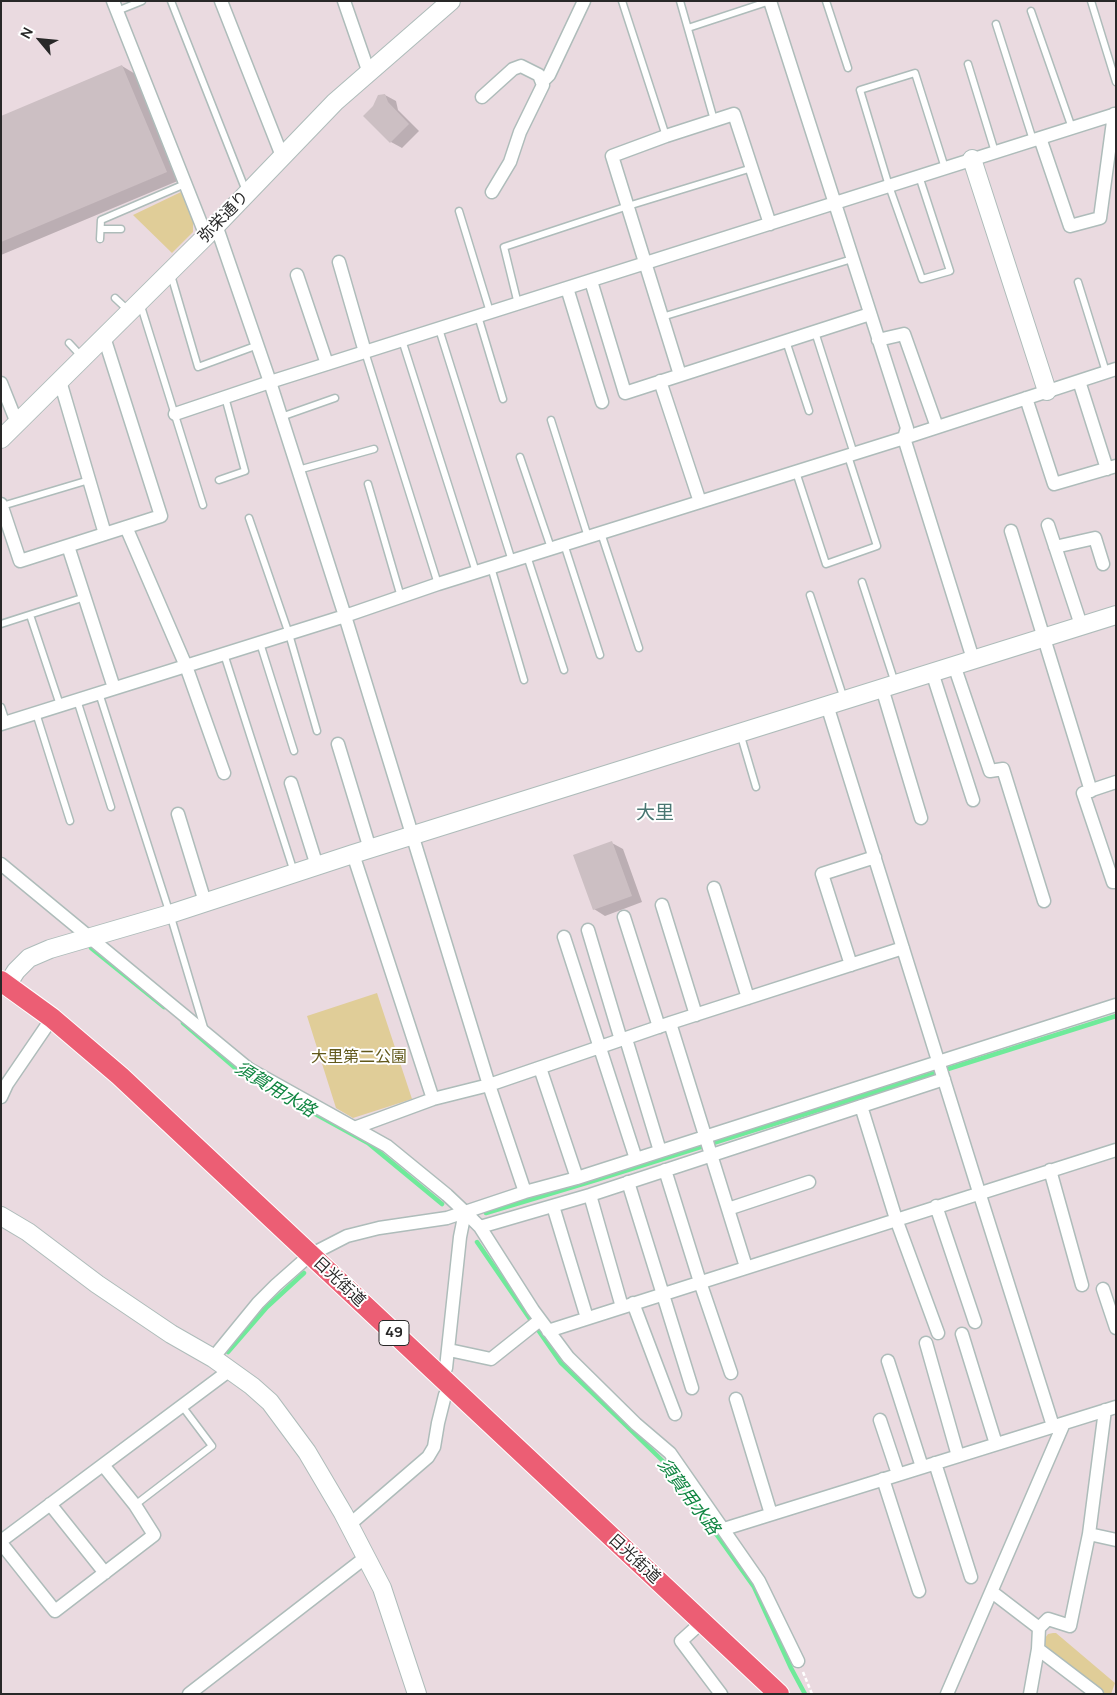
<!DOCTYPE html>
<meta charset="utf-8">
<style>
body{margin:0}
#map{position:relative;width:1117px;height:1695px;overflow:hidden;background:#eadae0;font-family:Manrope,sans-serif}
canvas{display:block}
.frame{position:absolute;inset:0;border:2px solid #282828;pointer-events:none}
.north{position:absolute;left:15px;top:15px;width:50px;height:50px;-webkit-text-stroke:4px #fff;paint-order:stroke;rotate:298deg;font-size:14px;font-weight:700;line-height:20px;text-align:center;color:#282828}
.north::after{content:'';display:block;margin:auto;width:18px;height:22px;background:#282828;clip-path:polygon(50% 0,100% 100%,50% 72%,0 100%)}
</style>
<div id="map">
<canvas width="1117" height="1695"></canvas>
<div class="frame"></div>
<div class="north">N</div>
</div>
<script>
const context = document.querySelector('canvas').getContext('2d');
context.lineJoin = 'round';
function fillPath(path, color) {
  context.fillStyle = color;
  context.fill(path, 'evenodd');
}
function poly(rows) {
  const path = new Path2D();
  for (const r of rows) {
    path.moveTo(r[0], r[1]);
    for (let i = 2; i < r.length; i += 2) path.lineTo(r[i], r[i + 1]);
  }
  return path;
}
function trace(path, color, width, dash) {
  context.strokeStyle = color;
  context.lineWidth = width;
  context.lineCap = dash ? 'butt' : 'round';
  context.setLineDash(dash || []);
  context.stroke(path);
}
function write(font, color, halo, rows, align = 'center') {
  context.font = font + ' Manrope,"Noto Sans JP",sans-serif';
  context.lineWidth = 4;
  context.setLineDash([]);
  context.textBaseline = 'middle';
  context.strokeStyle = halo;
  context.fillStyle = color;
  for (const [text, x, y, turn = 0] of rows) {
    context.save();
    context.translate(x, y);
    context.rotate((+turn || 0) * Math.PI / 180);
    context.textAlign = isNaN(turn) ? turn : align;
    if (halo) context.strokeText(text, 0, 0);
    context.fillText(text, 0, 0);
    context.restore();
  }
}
const green = poly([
 [181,192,193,221,193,232,172,253,133,215],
 [377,993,412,1099,353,1118,336,1108,307,1016],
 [1053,1633,1056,1633,1115,1683,1111,1694,1103,1694,1045,1645,1045,1638,1048,1634]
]);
const shadow = poly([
 [122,66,137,75,180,180,1,255,1,117],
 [385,95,396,101,398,110,419,131,402,148,391,142],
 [612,843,623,849,642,902,605,916,594,909]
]);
const stream = poly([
 [91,948,164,1007],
 [183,1023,241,1073,368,1143,442,1204],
 [486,1213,596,1180,1116,1016],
 [477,1242,532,1322],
 [536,1327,561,1363,666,1464,694,1503,754,1587,791,1668,805,1694],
 [228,1352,267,1307,304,1273]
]);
const building = poly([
 [122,65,167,172,1,242,1,116],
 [385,94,388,102,409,124,390,143,363,116,373,106,378,95],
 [612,841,632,896,593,910,573,855]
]);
const path = poly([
 [803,1672,812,1694]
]);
const lane = poly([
 [171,1,246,191],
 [622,1,666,136],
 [680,1,714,120],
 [826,1,848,68],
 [1091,1,1116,82],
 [117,11,142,1],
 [1031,11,1072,128],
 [996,24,1033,140],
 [688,28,770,1],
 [968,64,995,152],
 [919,176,950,271,922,279,889,186,860,90,915,73,945,168],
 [459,211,490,312],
 [101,229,121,229],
 [100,239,101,220,185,184],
 [171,275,198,367,258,345],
 [1078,282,1106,372],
 [115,298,129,311],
 [140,303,203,505],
 [518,304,504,247,628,206,752,168],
 [478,316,503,399],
 [662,317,852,259],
 [439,329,512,561],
 [815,332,854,454],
 [402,340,476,572],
 [786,341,809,411],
 [69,343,82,357],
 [365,352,438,584],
 [281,417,335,398],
 [551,420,588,537],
 [520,457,551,548],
 [298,470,374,449],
 [796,472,826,564,877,546,848,456],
 [219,480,245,471,225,397],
 [368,484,401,597],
 [2,506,89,480],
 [249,518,289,634,317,731],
 [601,533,639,648],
 [564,544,600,655],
 [527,556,564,670],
 [491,567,524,680],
 [862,582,895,683],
 [810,595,844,699],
 [30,615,60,705],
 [1,624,85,597],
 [260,643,294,751],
 [224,654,294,872],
 [99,693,170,914,205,1031],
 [77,700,111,807],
 [1,707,6,722],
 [36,713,70,821],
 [740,733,756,787],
 [135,1505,212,1446,182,1406]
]);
const street = poly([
 [113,1,206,236],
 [221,1,282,156],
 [344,1,369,73],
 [770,1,907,428,904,438,973,659],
 [542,82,549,75,584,1],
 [482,97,513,69,521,66,539,75,543,85,520,132,510,162,492,192],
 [1040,138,1070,226,1100,218,1114,114],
 [216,225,270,382,345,616,489,1085,525,1192],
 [339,262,365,352],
 [297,275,327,364],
 [591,281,625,393,870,314],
 [567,288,602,402],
 [878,340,904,334,937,427],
 [680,375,612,156,666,136,734,114,770,224],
 [60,381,105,534],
 [660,381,700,502],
 [1079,381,1107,469],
 [1,383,17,423],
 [1026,398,1054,484,1116,466],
 [175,414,270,382,1116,114],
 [1,504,20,561,161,516,104,337],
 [1048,525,1081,625],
 [126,527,186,666,224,773],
 [1011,531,1091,791],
 [68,546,114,688],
 [1055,547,1095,538,1103,564],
 [954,665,990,771,1003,769,1044,901],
 [932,672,973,800],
 [882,688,921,818],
 [827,705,979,1192,1053,1426],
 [1,724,345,616,438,584,904,438,1116,369],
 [338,744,370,849],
 [1116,782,1083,793,1113,882,1116,882],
 [291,783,317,866],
 [178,814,205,902],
 [353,854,433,1099],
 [1,864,249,1069,387,1146,447,1195,465,1212,460,1237,446,1368,439,1376],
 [714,888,748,998],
 [662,905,696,1015],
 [624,917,659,1027],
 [588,930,621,1040],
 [564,937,636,1159],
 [851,965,822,874,875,857],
 [670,1023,746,1267],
 [626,1039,660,1151],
 [540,1068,577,1178],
 [1,1097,7,1084,52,1018],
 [861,1106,896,1219,938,1333],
 [357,1127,433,1099,489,1085,670,1023,903,948],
 [665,1170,700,1282,731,1373],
 [1050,1170,1082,1285],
 [628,1182,692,1388],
 [590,1195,622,1307],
 [553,1206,587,1318],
 [936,1206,975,1322],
 [728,1209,809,1182],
 [465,1212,480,1227,533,1310,568,1357,636,1424,670,1453,759,1581,798,1661],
 [480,1227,590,1195,944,1079],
 [1103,1289,1116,1328],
 [633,1303,675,1414],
 [548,1331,1116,1150],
 [962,1334,996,1444],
 [926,1343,958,1456],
 [449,1350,491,1359,540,1320],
 [213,1358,258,1303,276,1285,310,1255,347,1236,379,1228,447,1218,525,1192,577,1178,1116,1005],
 [888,1361,922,1467],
 [736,1399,771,1514],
 [880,1420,898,1474],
 [935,1463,971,1577],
 [883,1479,919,1591],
 [50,1504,105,1573],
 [349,1525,428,1457,434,1447,438,1423,445,1395,451,1387],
 [724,1529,1116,1407],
 [1089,1534,1116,1540],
 [1,1541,230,1370],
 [1,1543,55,1611,154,1535,135,1505,103,1465],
 [992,1592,1039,1628],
 [702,1622,681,1641,721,1694],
 [1038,1649,1097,1694],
 [189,1694,366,1557],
 [947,1694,1064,1423],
 [1030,1694,1038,1649,1039,1628,1048,1619,1070,1626,1089,1534,1105,1410]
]);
const secondary = poly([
 [972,159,1047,391],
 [1,439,206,236,335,102,451,1],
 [7,985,16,971,29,958,50,949,170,914,353,854,1116,615],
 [1,1216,28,1232,97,1284,171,1334,213,1358,252,1386,270,1402,307,1452,343,1513,382,1588,417,1694]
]);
const primary = poly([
 [1,981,52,1018,120,1076,779,1694]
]);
const shields = [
 [394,1333,30]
];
const shieldNames = [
 ["49",394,1333]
];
const streetNames = [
 ["弥栄通り",224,217,-46],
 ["日光街道",339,1282,43],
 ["日光街道",634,1559,43]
];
const parkNames = [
 ["大里第二公園",359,1058]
];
const waterNames = [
 ["須賀用水路",275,1090,31],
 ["須賀用水路",688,1497,53]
];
const quarterNames = [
 ["大里",655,814]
];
fillPath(green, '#e0cd98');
fillPath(shadow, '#0003');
trace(stream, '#6fea9a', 4.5);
fillPath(building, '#ccbfc3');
trace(lane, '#aebcba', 9);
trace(street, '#aebcba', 15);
trace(secondary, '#aebcba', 20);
trace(primary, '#fff', 22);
trace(path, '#fff', 2.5, [4, 2.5]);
trace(lane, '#fff', 6);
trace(street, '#fff', 12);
trace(secondary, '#fff', 18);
trace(primary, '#ec5e74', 20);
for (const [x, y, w] of shields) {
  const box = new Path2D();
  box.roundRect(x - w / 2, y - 12.5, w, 25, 4);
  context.fillStyle = '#fff';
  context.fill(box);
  trace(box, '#282828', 1);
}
write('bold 15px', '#282828', null, shieldNames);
write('16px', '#282828', '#fff', streetNames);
write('16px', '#62591b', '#fff', parkNames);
write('italic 18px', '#118642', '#fff', waterNames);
write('19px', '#4a7773', '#fff', quarterNames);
</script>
